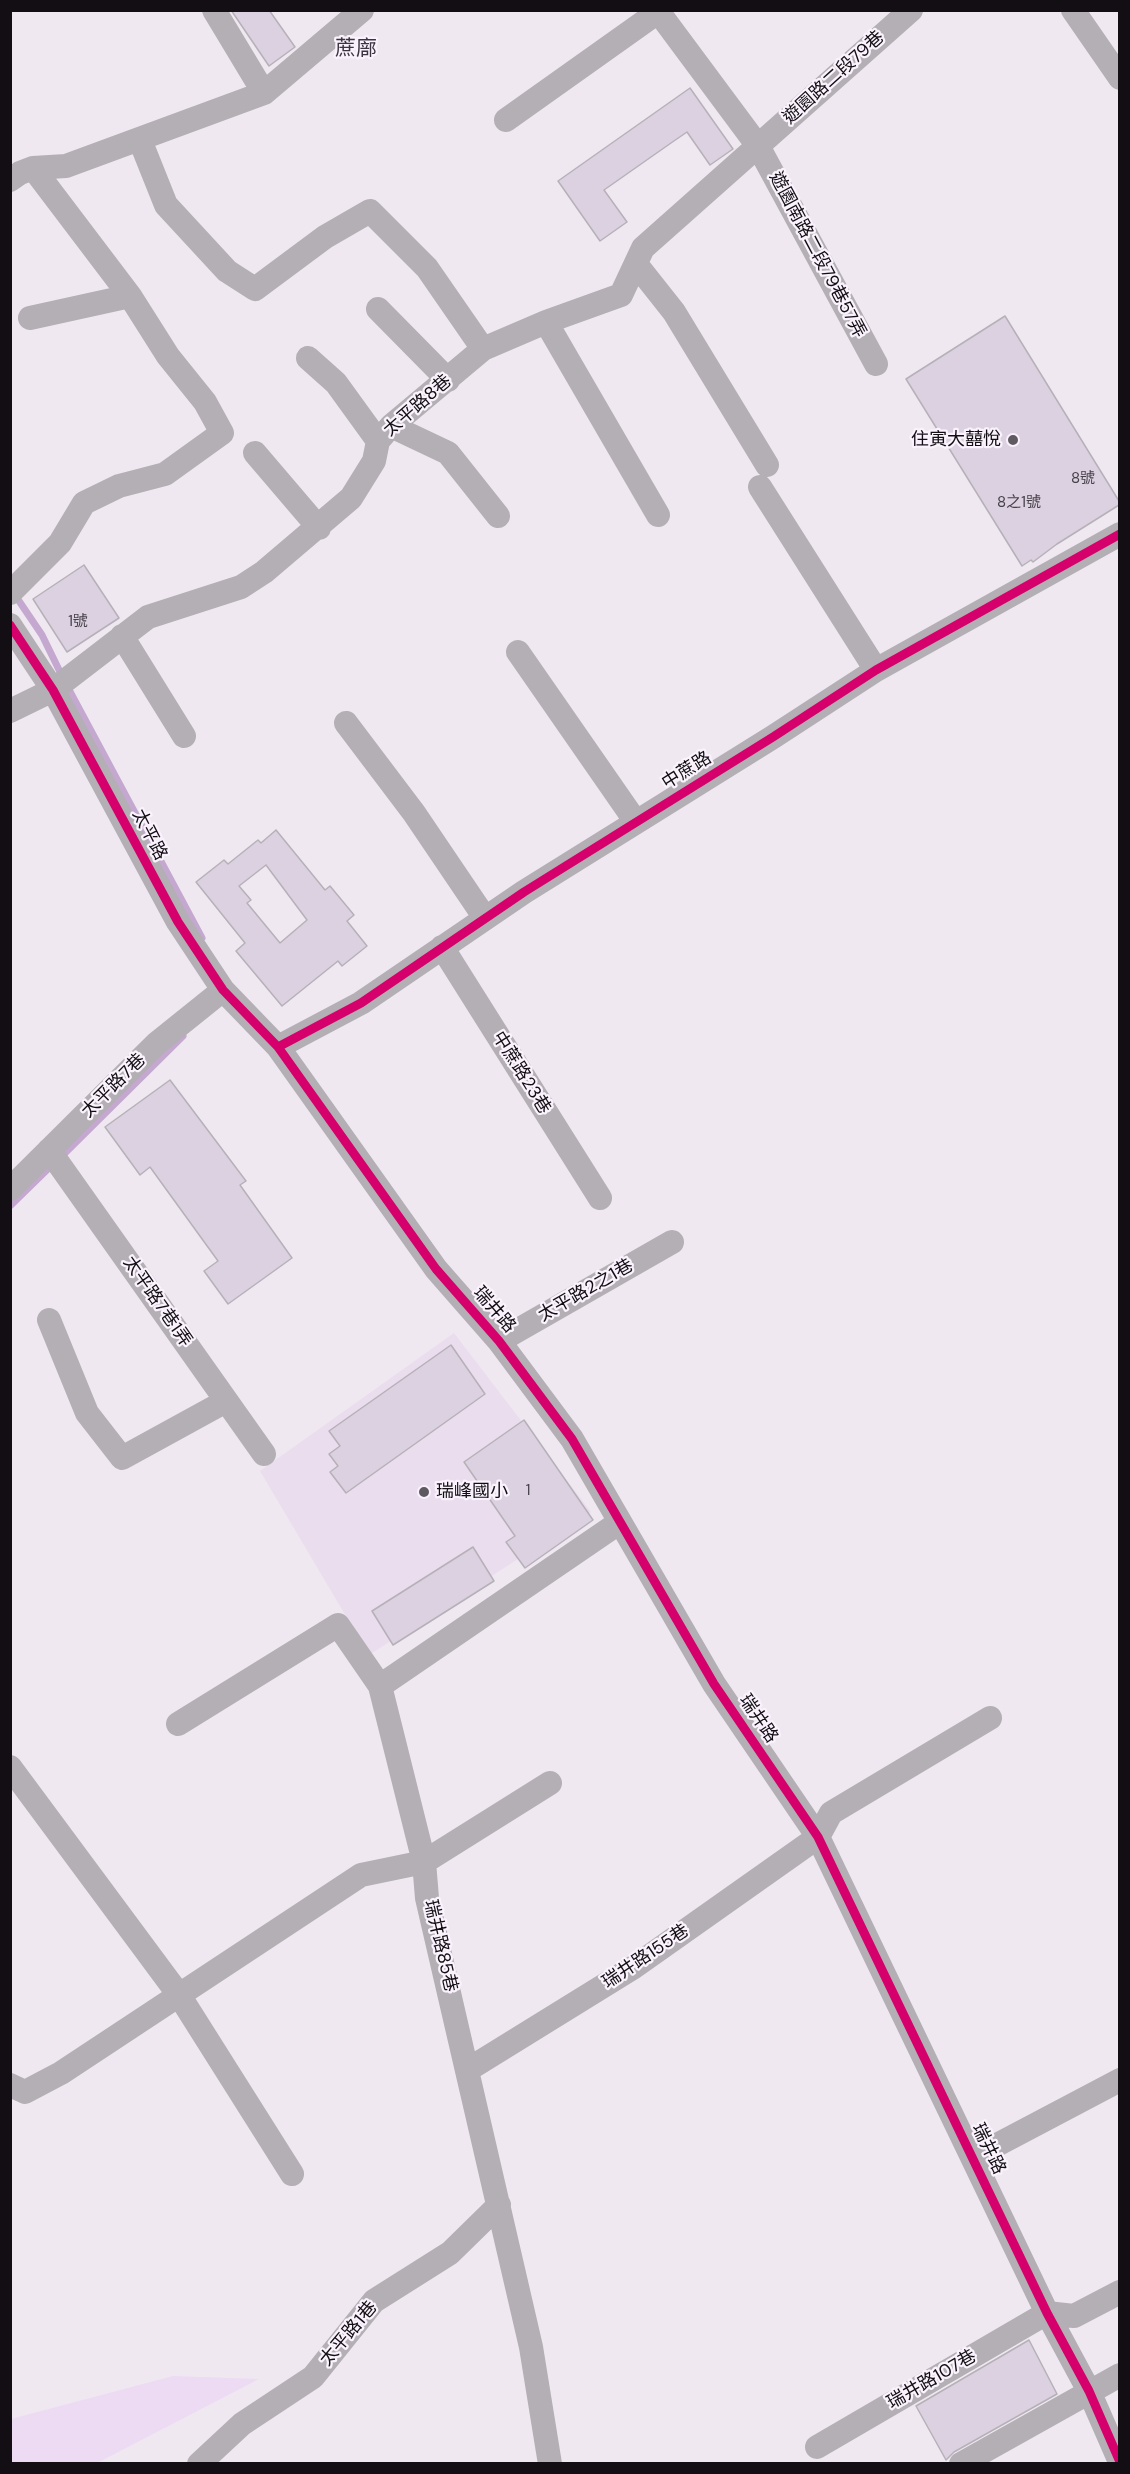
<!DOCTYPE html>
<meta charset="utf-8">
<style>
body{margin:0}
#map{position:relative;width:1130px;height:2474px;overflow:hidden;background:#efe8f1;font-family:"DM Sans",sans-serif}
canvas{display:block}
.frame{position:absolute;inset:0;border:12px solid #120e14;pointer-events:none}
</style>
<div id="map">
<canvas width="1130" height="2474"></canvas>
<div class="frame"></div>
</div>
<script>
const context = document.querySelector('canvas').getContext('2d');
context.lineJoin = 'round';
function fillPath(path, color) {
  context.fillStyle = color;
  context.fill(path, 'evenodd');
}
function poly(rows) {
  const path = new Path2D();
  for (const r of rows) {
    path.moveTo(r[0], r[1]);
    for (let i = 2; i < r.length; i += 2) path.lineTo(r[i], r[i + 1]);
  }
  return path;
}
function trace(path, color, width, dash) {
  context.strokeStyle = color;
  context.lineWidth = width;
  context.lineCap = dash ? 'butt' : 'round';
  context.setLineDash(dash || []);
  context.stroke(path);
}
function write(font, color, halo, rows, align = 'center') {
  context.font = font + ' "DM Sans","Noto Sans TC",sans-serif';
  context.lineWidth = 4.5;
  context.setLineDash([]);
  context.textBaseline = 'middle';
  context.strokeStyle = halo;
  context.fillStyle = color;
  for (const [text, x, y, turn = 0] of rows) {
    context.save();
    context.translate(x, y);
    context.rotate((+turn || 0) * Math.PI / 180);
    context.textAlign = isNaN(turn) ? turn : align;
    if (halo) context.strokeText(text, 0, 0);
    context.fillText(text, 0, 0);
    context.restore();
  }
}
const built = poly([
 [454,1333,591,1512,369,1655,260,1471]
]);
const green = poly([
 [173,2376,259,2379,97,2463,11,2463,11,2419]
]);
const stream = poly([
 [15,595,42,635,62,676],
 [67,686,202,938],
 [61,1157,183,1036],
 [10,1206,53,1164]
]);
const building = poly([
 [231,10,269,10,295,47,269,66,231,10],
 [690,88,733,149,710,165,687,132,671,143,604,190,627,222,600,241,558,181,690,88],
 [1005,316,1119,501,1119,505,1057,544,1033,562,1031,560,1022,566,906,379,1005,316],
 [84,565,119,618,67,652,33,599,84,565],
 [276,830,325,890,330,886,354,915,347,921,367,946,342,966,338,961,282,1006,236,951,245,943,196,882,224,860,228,864,258,840,261,843,276,830],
 [266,865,307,920,280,943,247,903,251,900,239,886,266,865],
 [170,1080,246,1181,240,1185,292,1258,228,1304,204,1271,218,1261,150,1167,140,1175,105,1127,170,1080],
 [451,1345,485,1394,346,1493,330,1472,338,1466,329,1454,340,1446,329,1431,451,1345],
 [524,1420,593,1520,525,1568,506,1542,515,1536,464,1462,524,1420],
 [473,1547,494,1581,393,1645,372,1611,473,1547],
 [1029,2340,1057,2394,954,2452,946,2460,916,2406,1029,2340]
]);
const minor = poly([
 [214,10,264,93],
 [657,10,758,146,876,364],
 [1073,10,1120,78],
 [506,120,658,12],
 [140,140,166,205,227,271,255,289,325,237,370,211,427,268,483,349],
 [10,180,20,173,33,168,66,166,264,93,362,10],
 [636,264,674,312,767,465],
 [378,309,448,380],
 [30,318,130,296],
 [546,322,658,515],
 [308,358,336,383,378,441],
 [391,426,448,453,498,516],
 [255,453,319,528],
 [760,487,876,670],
 [10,593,60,543,84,503,119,486,165,474,222,433,205,402,168,356,130,296,33,168],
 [10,625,53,690,178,922,223,990,278,1047,436,1269,499,1341,572,1439,714,1684,818,1837,1047,2313,1089,2391,1120,2462],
 [122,636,184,736],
 [518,652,636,822],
 [10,711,53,690,148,617,241,587,264,572,351,498,374,461,378,441,391,426,483,349,546,322,621,295,643,248,911,10],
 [346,723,414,813,485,918],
 [442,947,600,1198],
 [278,1047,361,1003,524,892,773,737,876,670,1120,534],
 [49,1150,264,1454],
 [10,1189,157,1043,223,990],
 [49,1320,87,1413,122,1458,226,1401],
 [499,1341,672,1242],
 [380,1686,620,1522],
 [178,1724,338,1625,380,1686,424,1862,427,1898,531,2347,550,2464],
 [10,1767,179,1995,292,2174],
 [469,2069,634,1967,818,1837,831,1813,990,1718],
 [10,2085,25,2092,61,2073,361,1875,424,1862,550,1783],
 [974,2157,1120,2080],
 [817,2447,1047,2313,1074,2316,1120,2292],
 [199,2464,242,2424,313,2377,374,2301,450,2253,499,2205],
 [961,2464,1120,2375]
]);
const cycleway = poly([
 [10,625,53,690,178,922,223,990,278,1047,436,1269,499,1341,572,1439,714,1684,818,1837,1047,2313,1089,2391,1120,2462],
 [278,1047,361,1003,524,892,773,737,876,670,1120,534]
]);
const markers = [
 [1013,440,6,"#5f5a61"],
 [424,1492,6,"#5f5a61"]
];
const numberNames = [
 ["8號",1083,479],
 ["8之1號",1019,503],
 ["1號",78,622],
 ["1",528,1491]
];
const streetNames = [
 ["遊園路二段79巷",834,78,-42],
 ["遊園南路二段79巷57弄",817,255,62],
 ["太平路8巷",418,406,-41],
 ["中蔗路",687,771,-32],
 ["太平路",149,835,63],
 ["中蔗路23巷",521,1073,58],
 ["太平路7巷",114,1086,-45],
 ["太平路2之1巷",586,1291,-30],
 ["太平路7巷1弄",157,1302,55],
 ["瑞井路",494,1310,49],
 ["瑞井路",758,1719,56],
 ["瑞井路85巷",440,1946,77],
 ["瑞井路155巷",646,1957,-34],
 ["瑞井路",988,2149,64],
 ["太平路1巷",349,2334,-50],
 ["瑞井路107巷",932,2380,-30]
];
const poiNames = [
 ["住寅大囍悅",1001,440],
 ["瑞峰國小",436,1492,"left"]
];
const quarterNames = [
 ["蔗廍",356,49]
];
fillPath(built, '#e9ddee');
fillPath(green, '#ecdbf3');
trace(stream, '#c4a8cf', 7);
fillPath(building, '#dcd1e0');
trace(building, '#b6b1b8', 1.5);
trace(minor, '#b3afb4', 24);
trace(cycleway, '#d6006c', 9);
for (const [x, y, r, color] of markers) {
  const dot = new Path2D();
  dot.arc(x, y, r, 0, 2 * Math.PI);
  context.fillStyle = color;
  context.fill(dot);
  trace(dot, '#faf3fd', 2);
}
write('15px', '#464149', null, numberNames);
write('18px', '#120e14', '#faf3fd', streetNames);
write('18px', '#120e14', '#faf3fd', poiNames, 'right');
write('21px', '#3d3441', '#faf3fd', quarterNames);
</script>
